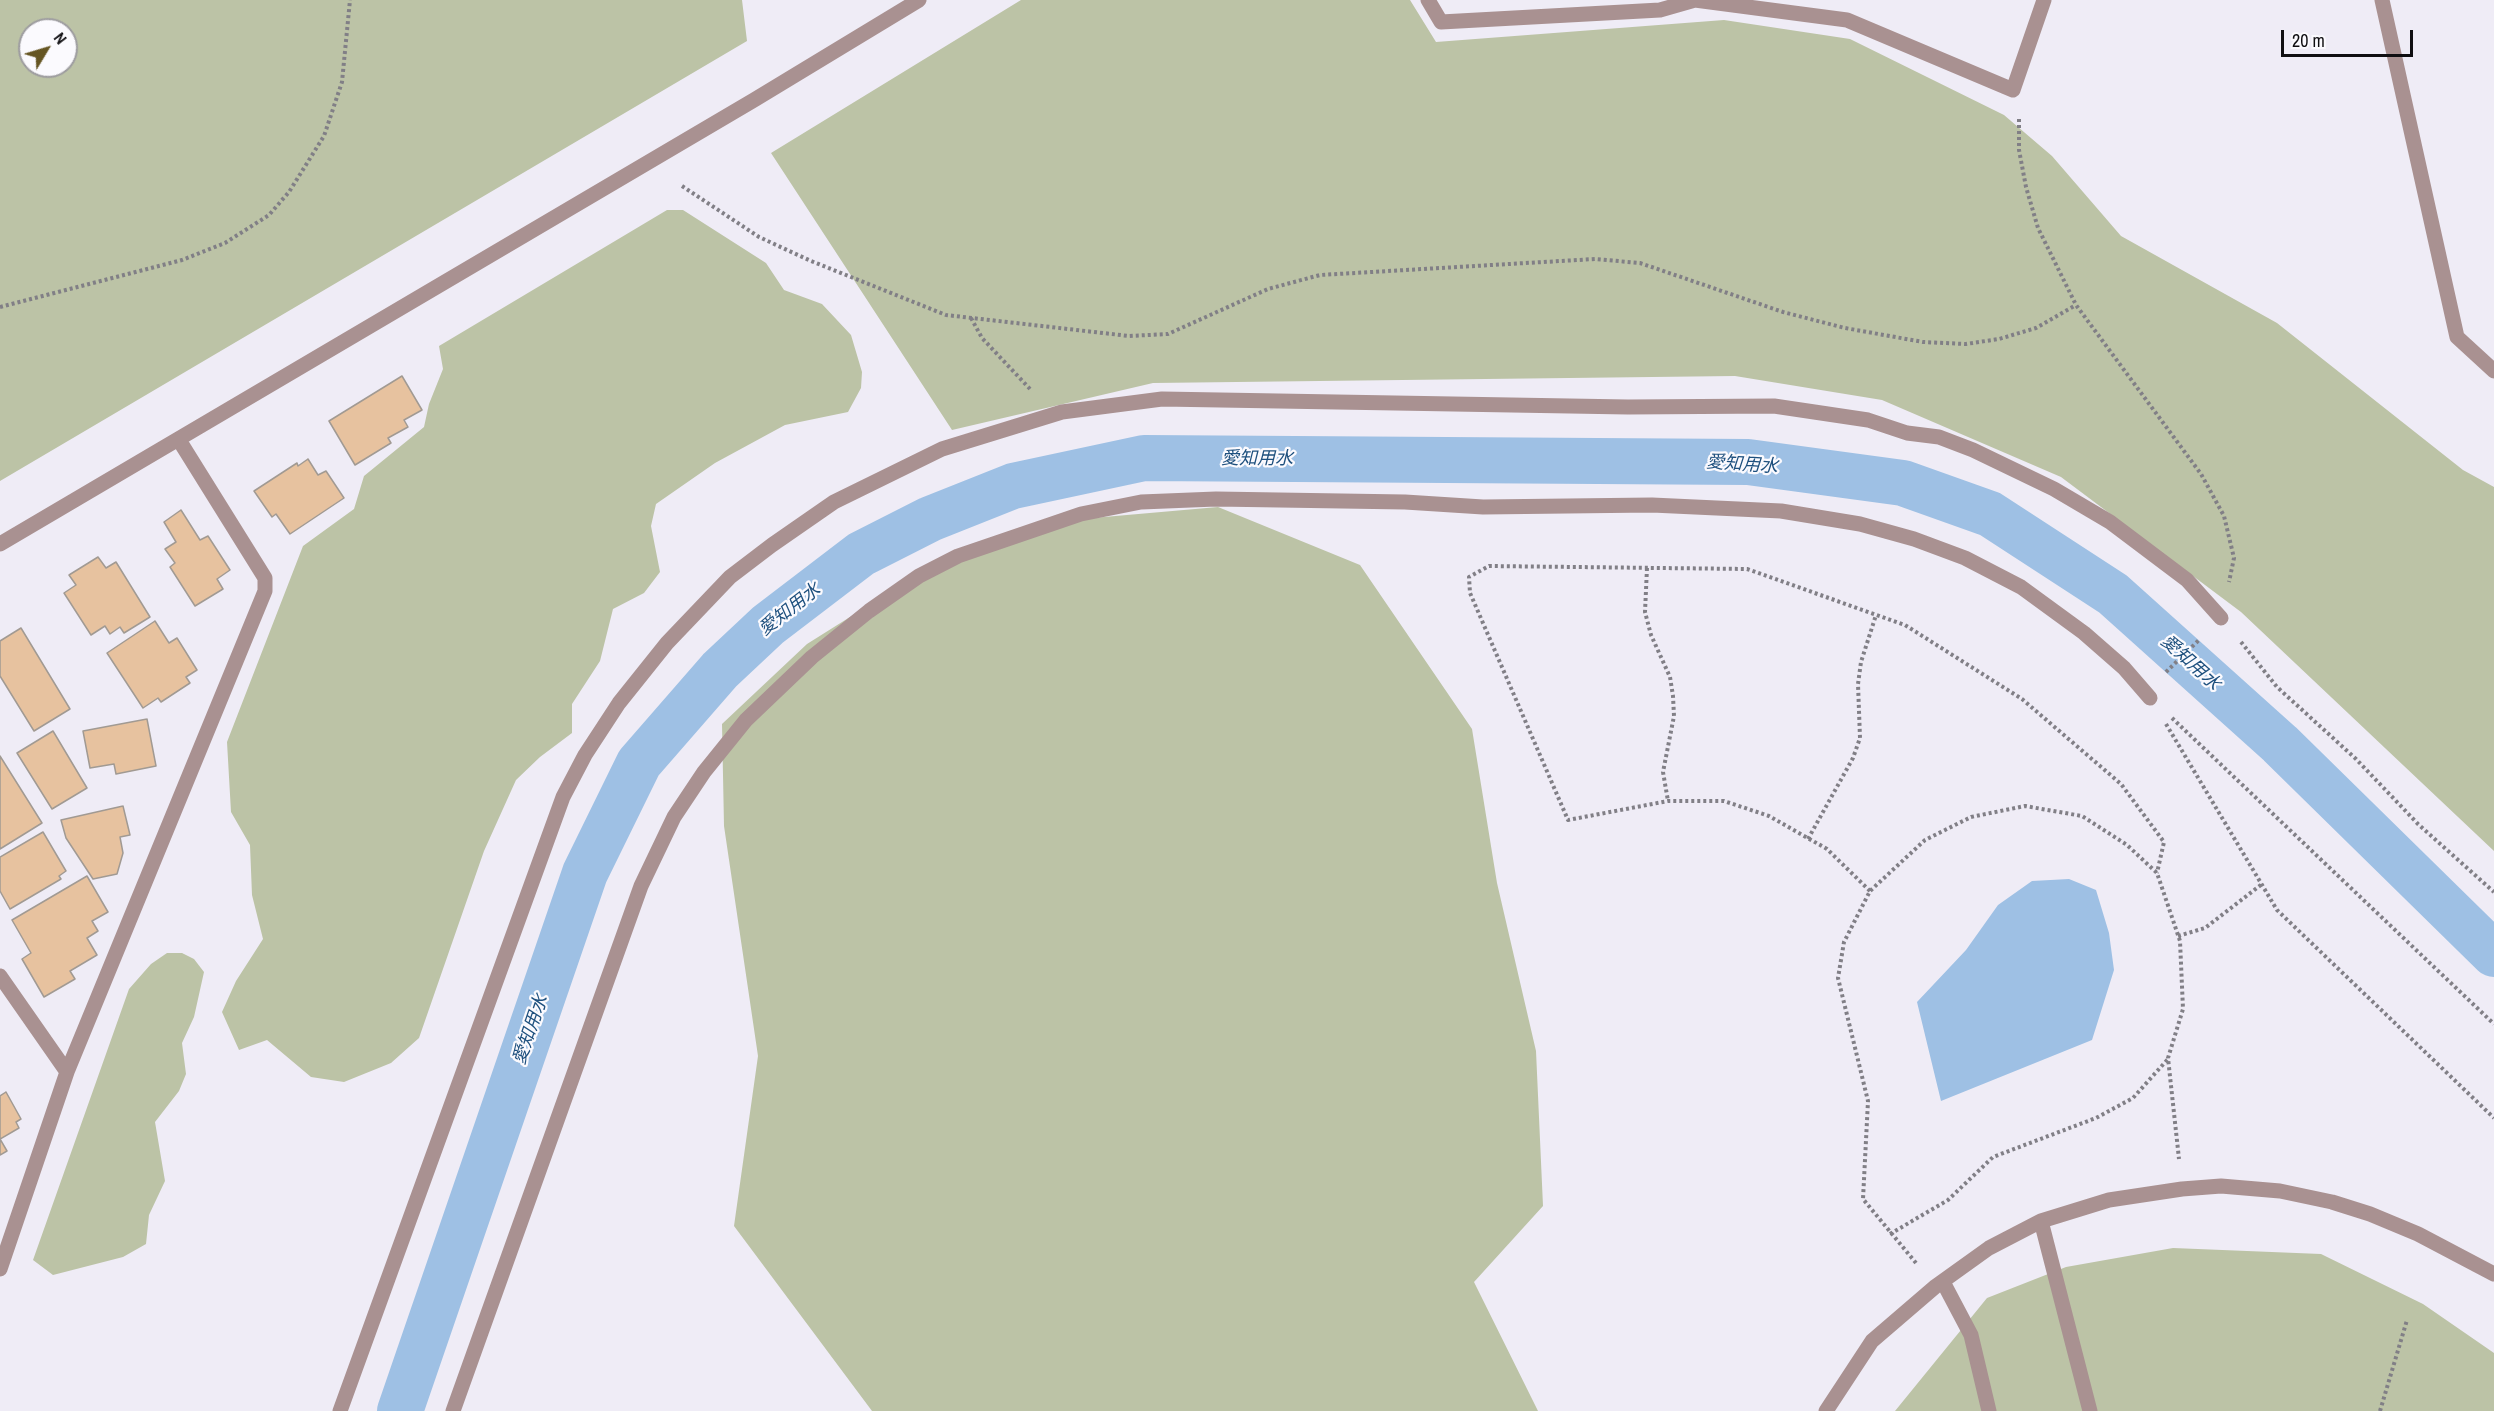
<!DOCTYPE html>
<meta charset="utf-8">
<style>
body{margin:0}
#map{position:relative;width:2494px;height:1411px;overflow:hidden;background:#efecf6;font-family:"Archivo Narrow",sans-serif}
canvas{display:block}
.north{position:absolute;left:18px;top:18px;width:60px;height:60px;box-sizing:border-box;background:#fbfafe;border:2px solid #9d9c9f;border-radius:50%;rotate:52deg;font-size:16px;font-weight:700;line-height:24px;text-align:center;color:#0f0e11}
.north::after{content:'';display:block;margin:auto;width:21px;height:27px;background:#655522;clip-path:polygon(50% 0,100% 100%,50% 72%,0 100%)}
.scale{position:absolute;left:2281px;top:30px;width:132px;height:27px;box-sizing:border-box;border:3px solid #0f0e11;border-top:0;padding-left:8px;font-size:18px;line-height:21px;white-space:nowrap;color:#0f0e11;-webkit-text-stroke:4px #fbfafe;paint-order:stroke}
</style>
<div id="map">
<canvas width="2494" height="1411"></canvas>
<div class="north">N</div>
<div class="scale">20 m</div>
</div>
<script>
const context = document.querySelector('canvas').getContext('2d');
context.lineJoin = 'round';
function fillPath(path, color) {
  context.fillStyle = color;
  context.fill(path, 'evenodd');
}
function poly(rows) {
  const path = new Path2D();
  for (const r of rows) {
    path.moveTo(r[0], r[1]);
    for (let i = 2; i < r.length; i += 2) path.lineTo(r[i], r[i + 1]);
  }
  return path;
}
function trace(path, color, width, dash) {
  context.strokeStyle = color;
  context.lineWidth = width;
  context.lineCap = dash ? 'butt' : 'round';
  context.setLineDash(dash || []);
  context.stroke(path);
}
function write(font, color, halo, rows, align = 'center') {
  context.font = font + ' "Archivo Narrow","Noto Sans JP",sans-serif';
  context.lineWidth = 4.5;
  context.setLineDash([]);
  context.textBaseline = 'middle';
  context.strokeStyle = halo;
  context.fillStyle = color;
  for (const [text, x, y, turn = 0] of rows) {
    context.save();
    context.translate(x, y);
    context.rotate((+turn || 0) * Math.PI / 180);
    context.textAlign = isNaN(turn) ? turn : align;
    if (halo) context.strokeText(text, 0, 0);
    context.fillText(text, 0, 0);
    context.restore();
  }
}
const green = poly([
 [0,0,742,0,747,41,0,481],
 [30,30,66,30,66,66,30,66],
 [1021,0,1410,0,1436,42,1724,20,1850,39,2004,115,2052,156,2121,236,2277,323,2463,470,2494,487,2494,851,2241,612,2061,477,1882,400,1735,376,1153,383,952,430,771,153],
 [667,210,683,210,766,263,784,290,822,304,851,335,862,372,861,388,848,412,785,425,715,463,656,504,651,526,660,572,644,593,613,609,600,661,572,704,572,733,540,757,516,780,484,851,419,1038,391,1063,344,1082,311,1077,267,1040,239,1050,222,1012,236,981,263,939,252,895,250,845,231,812,227,742,303,546,354,509,364,476,424,427,429,404,443,369,439,346],
 [1218,507,1360,565,1472,729,1497,883,1536,1051,1543,1206,1474,1282,1538,1411,872,1411,734,1226,758,1056,724,826,722,724,807,644,920,573,1070,520],
 [167,953,182,953,194,959,204,972,194,1017,182,1043,186,1074,179,1091,155,1122,165,1181,149,1215,146,1244,123,1257,53,1275,33,1260,129,989,151,964],
 [2173,1248,2321,1254,2423,1304,2494,1353,2494,1411,1895,1411,1987,1298,2066,1267]
]);
const water = poly([
 [2069,879,2096,890,2109,933,2114,970,2092,1040,1941,1101,1917,1002,1966,950,1998,905,2032,881]
]);
const canal = poly([
 [400,1411,585,873,639,763,720,670,768,625,861,554,930,519,1013,486,1144,458,1748,462,1903,483,1990,514,2113,594,2280,744,2494,954]
]);
const building = poly([
 [402,376,422,410,404,420,408,427,388,438,391,443,355,465,329,421,402,376],
 [308,459,318,475,326,471,344,498,290,534,276,514,272,517,254,491,297,463,298,466,308,459],
 [181,510,200,540,208,536,230,570,217,579,223,589,195,606,170,567,175,563,165,549,176,542,164,522,181,510],
 [98,557,106,568,116,562,150,617,124,633,120,627,110,634,105,626,91,635,64,593,76,585,69,575,98,557],
 [155,621,169,643,177,638,197,670,186,677,190,683,161,702,158,698,143,708,107,653,155,621],
 [21,628,70,709,34,731,0,676,0,641,21,628],
 [147,719,156,766,116,774,114,764,90,768,83,731,147,719],
 [53,731,87,788,52,809,17,753,53,731],
 [0,756,42,823,0,849,0,756],
 [123,806,130,835,120,837,123,853,117,874,93,879,66,838,61,820,123,806],
 [43,832,66,871,59,876,61,879,10,909,0,891,0,857,43,832],
 [87,876,108,912,92,921,98,931,87,938,97,955,70,971,75,979,44,997,22,959,31,953,12,920,87,876],
 [6,1092,21,1119,16,1122,19,1128,0,1139,7,1151,0,1155,0,1096,6,1092]
]);
const path = poly([
 [2019,119,2019,150,2026,187,2038,228,2076,305,2201,474,2224,516,2234,558,2229,582],
 [682,186,759,237,811,261,946,315,1129,336,1168,334,1268,289,1320,275,1595,259,1640,263,1783,312,1845,328,1923,342,1966,344,1999,339,2036,328,2076,305],
 [0,307,182,260,225,243,269,215,289,192,324,136,342,82,350,0],
 [971,318,982,338,1030,389],
 [1647,568,1645,612,1651,635,1670,677,1673,696,1674,716,1663,772,1668,801],
 [2241,642,2277,687,2356,759,2418,824,2494,892],
 [2166,672,2200,639],
 [2172,718,2494,1024],
 [2166,724,2277,910,2494,1118],
 [1808,839,1853,758,1860,738,1858,684,1861,662,1876,615],
 [1870,891,1827,849,1769,816,1724,801,1668,801,1568,820,1470,593,1469,577,1489,566,1747,569,1905,625,2022,699,2121,784,2164,842,2157,873],
 [2178,936,2205,928,2262,884],
 [1890,1234,1948,1200,1993,1157,2096,1118,2133,1098,2168,1059],
 [1916,1263,1863,1199,1868,1101,1838,978,1844,942,1870,891,1925,840,1971,817,2025,806,2082,816,2127,845,2157,873,2180,941,2183,1009,2168,1058,2179,1159],
 [2380,1411,2407,1320]
]);
const minor = poly([
 [1428,0,1441,22,1660,10,1695,0,1847,20,2013,90,2044,0],
 [2382,0,2457,337,2494,371],
 [0,544,754,100,919,0],
 [0,976,67,1072],
 [2041,1221,2090,1411],
 [0,1269,67,1072,265,591,265,578,179,440],
 [1943,1282,1971,1335,1989,1411],
 [340,1411,563,797,585,755,619,703,667,643,730,577,772,545,834,502,942,449,1062,412,1162,399,1628,407,1774,406,1868,420,1907,433,1939,437,1973,450,2054,489,2110,522,2187,580,2221,618],
 [453,1411,641,886,674,817,704,772,746,720,812,657,869,611,919,576,958,556,1081,514,1141,502,1216,499,1405,502,1483,507,1652,505,1781,511,1860,524,1914,539,1965,558,2021,587,2084,633,2124,668,2150,698],
 [1826,1411,1872,1341,1936,1286,1989,1248,2041,1221,2109,1200,2182,1189,2221,1186,2280,1191,2332,1202,2370,1214,2418,1234,2494,1274]
]);
const waterNames = [
 ["愛知用水",1257,459],
 ["愛知用水",1742,465,4],
 ["愛知用水",790,610,-38],
 ["愛知用水",2190,663,42],
 ["愛知用水",531,1030,-71]
];
fillPath(green, '#bcc3a6');
fillPath(water, '#9ec0e4');
trace(canal, '#9ec0e4', 46);
fillPath(building, '#e7c29f');
trace(building, '#a19a93', 1.5);
trace(path, '#817f86', 4, [3, 3]);
trace(minor, '#a99191', 15);
write('italic 18px', '#1e507e', '#fbfafe', waterNames);
</script>
